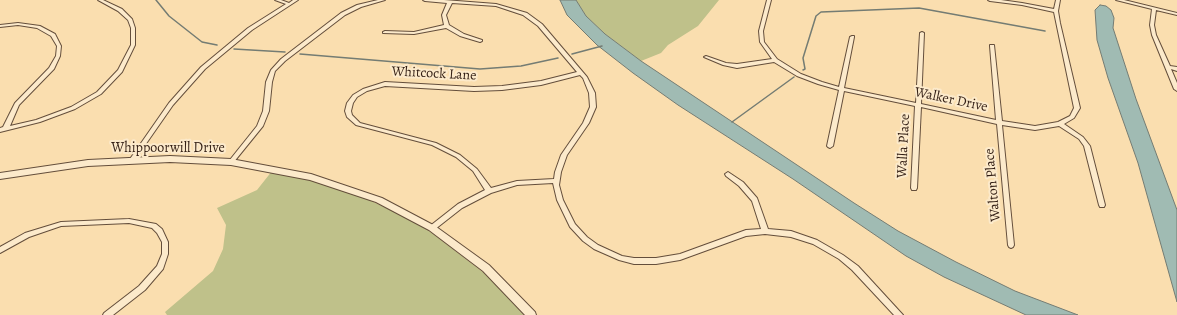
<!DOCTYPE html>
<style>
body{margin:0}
canvas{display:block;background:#fadeaf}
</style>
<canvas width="1177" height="315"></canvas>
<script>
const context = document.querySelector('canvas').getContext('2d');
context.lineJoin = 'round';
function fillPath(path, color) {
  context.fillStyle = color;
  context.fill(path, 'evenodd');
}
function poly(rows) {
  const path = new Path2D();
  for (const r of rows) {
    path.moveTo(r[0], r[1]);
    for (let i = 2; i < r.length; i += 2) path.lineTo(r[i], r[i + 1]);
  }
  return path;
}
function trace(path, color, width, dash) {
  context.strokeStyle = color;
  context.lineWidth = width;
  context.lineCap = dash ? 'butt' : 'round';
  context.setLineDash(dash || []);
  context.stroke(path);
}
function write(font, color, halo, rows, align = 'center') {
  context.font = font + ' Alegreya,serif';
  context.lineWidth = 4;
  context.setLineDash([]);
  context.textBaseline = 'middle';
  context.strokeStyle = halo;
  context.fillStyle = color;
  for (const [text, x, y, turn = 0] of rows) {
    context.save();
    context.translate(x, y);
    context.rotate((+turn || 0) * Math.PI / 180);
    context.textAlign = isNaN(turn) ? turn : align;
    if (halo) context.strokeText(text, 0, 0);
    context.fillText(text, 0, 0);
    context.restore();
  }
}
const green = poly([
 [576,0,719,0,698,26,668,45,661,53,641,61,605,34,586,16],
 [272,171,311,180,358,195,408,218,432,233,484,273,525,315,167,315,165,312,213,271,223,249,226,225,217,208,257,190]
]);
const water = poly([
 [560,0,576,0,586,16,605,34,641,61,854,203,898,231,956,262,1015,291,1078,315,1026,315,944,277,906,256,793,179,678,105,633,73,597,45,567,15,560,0],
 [1100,5,1106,6,1111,10,1114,18,1113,28,1136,99,1177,210,1177,302,1138,163,1108,78,1097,40,1095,10,1100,5]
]);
const stream = poly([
 [156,0,169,16,202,42,217,45],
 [234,49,285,52],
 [300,54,480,69,521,66,558,58],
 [572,54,602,46],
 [803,70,805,69,803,58,816,16,821,12,919,8,1045,31],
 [732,122,794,77]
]);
const minor = poly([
 [98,0,103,0,122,9,132,19,135,28,135,45,122,72,101,94,75,109,40,122,0,132,0,128,3,127,15,103,49,68,56,56,57,46,51,36,37,28,18,25,0,27,0,25,18,23,40,26,55,34,61,46,60,56,54,69,19,105,10,126,36,120,71,107,97,92,118,70,131,45,131,28,128,20,118,11,98,0],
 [275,0,281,0,289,3,293,0,298,0,252,30,205,69,173,105,134,161,130,161,129,160,130,159,169,103,201,67,248,28,286,4,275,0],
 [378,0,385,0,361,7,345,15,285,61,275,71,272,82,269,111,263,126,233,163,229,163,228,162,229,161,257,126,263,111,266,82,271,70,281,59,341,13,357,5,378,0],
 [423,0,444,0,496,4,527,13,542,24,587,77,595,93,596,107,589,123,567,155,561,172,559,185,563,200,575,224,587,237,598,245,622,256,634,258,656,258,680,254,746,230,761,229,752,201,739,186,726,176,725,174,728,172,743,182,757,198,768,229,791,231,817,240,843,255,858,266,903,315,894,315,852,270,839,259,813,244,791,237,765,234,746,236,680,260,656,264,634,264,619,260,594,249,583,241,570,227,557,200,553,183,517,185,491,193,462,208,434,230,430,230,429,228,430,226,458,204,485,190,473,171,456,157,432,145,356,125,347,117,345,111,347,103,353,95,363,89,385,82,474,87,502,86,541,81,577,72,538,26,523,15,496,6,452,3,446,15,449,25,464,34,482,40,482,41,480,42,460,36,446,28,414,34,383,33,383,32,385,31,414,32,444,25,442,15,447,3,425,1,423,0],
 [580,75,583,78,589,93,590,107,583,123,561,155,555,172,554,179,517,181,491,188,477,169,460,155,436,143,360,123,352,115,351,111,353,103,357,97,367,91,385,86,474,91,502,90,541,85,580,75],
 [767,0,771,0,763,31,764,42,777,59,801,74,822,82,839,87,850,37,852,36,854,36,854,37,844,88,916,103,920,33,922,32,924,33,921,104,996,120,990,46,990,45,994,45,1002,121,1035,126,1058,122,1070,116,1074,108,1054,12,1022,5,990,1,988,0,1001,0,1022,3,1054,9,1056,0,1060,0,1058,11,1060,23,1080,108,1074,118,1064,124,1083,137,1090,146,1105,205,1104,207,1100,207,1099,205,1084,146,1079,139,1059,126,1035,130,1002,125,1014,245,1013,247,1011,248,1009,247,1008,245,997,124,921,107,917,188,916,190,912,190,911,188,915,106,844,91,833,146,830,148,828,147,827,146,839,90,818,84,797,76,774,62,737,68,723,65,704,57,706,56,726,63,737,64,772,59,760,42,759,31,767,0],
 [1116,0,1124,0,1177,13,1177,15,1156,10,1154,25,1156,35,1170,66,1177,67,1177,71,1171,69,1177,83,1177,91,1174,89,1152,35,1150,25,1152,9,1116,0],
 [129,219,156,224,162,229,168,242,168,254,163,269,145,290,113,315,103,315,104,313,139,286,157,266,162,254,162,242,157,233,152,228,129,223,61,226,29,237,0,253,0,247,25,233,61,222,129,219]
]);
const tertiary = poly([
 [170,156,231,159,311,174,382,198,435,226,489,265,535,312,536,315,525,315,483,271,429,230,376,202,310,180,231,165,170,162,88,166,0,179,0,173,88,160,170,156]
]);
const streetNames = [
 ["Whitcock Lane",434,74,3],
 ["Walker Drive",951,100,12],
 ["Walla Place",904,146,-87],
 ["Whippoorwill Drive",168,149],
 ["Walton Place",993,185,-95]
];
fillPath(green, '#bfc18a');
fillPath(water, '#a0bbb3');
trace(water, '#747c73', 1);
trace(stream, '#747c73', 1.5);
trace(minor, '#644e3b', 2);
trace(tertiary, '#644e3b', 2);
fillPath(minor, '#fceacb');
fillPath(tertiary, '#fceacb');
write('14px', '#321e14', '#fceacb', streetNames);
</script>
